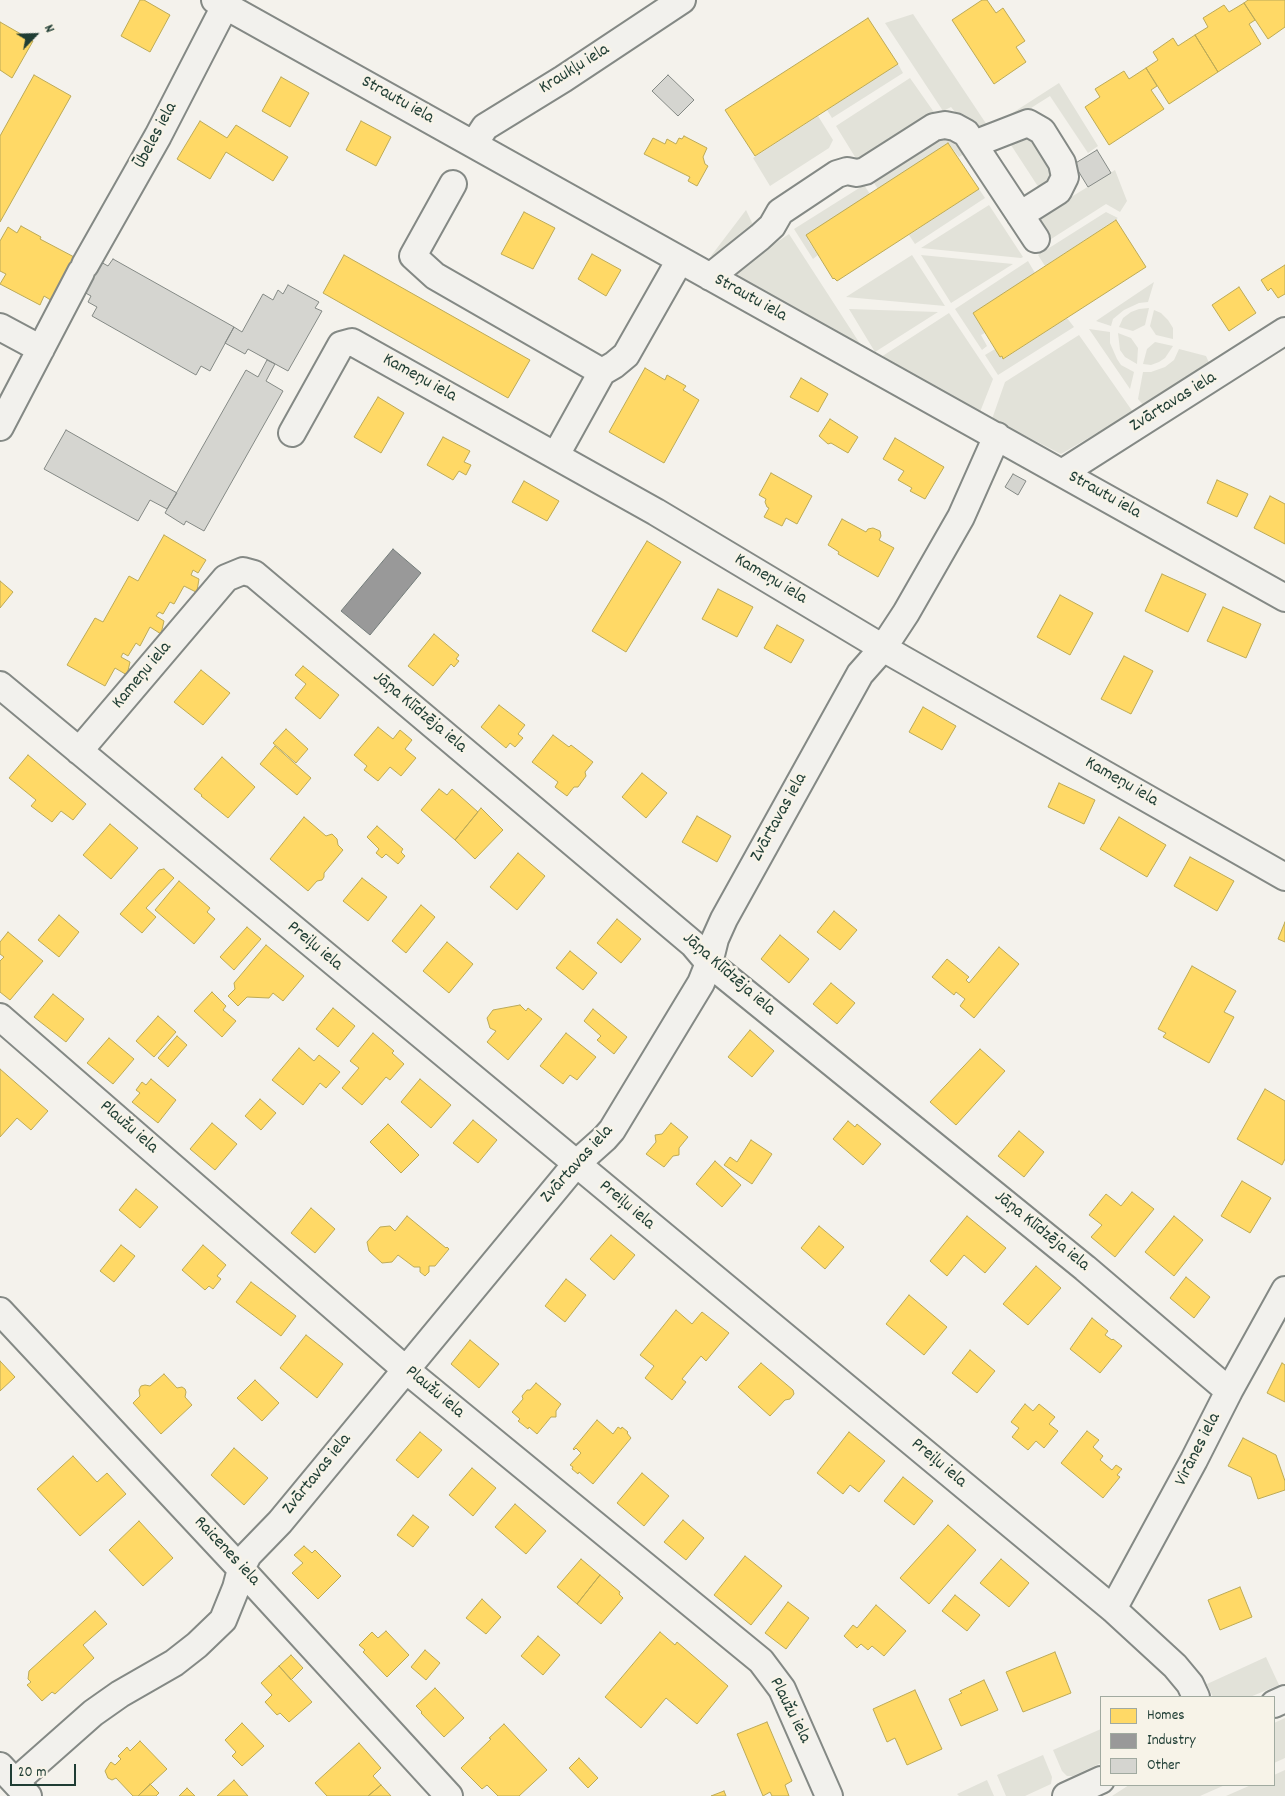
<!DOCTYPE html>
<meta charset="utf-8">
<style>
body{margin:0}
#map{position:relative;width:1285px;height:1796px;overflow:hidden;background:#f4f2ec;font-family:Dekko,sans-serif}
canvas{display:block}
.legend{position:absolute;left:1100px;top:1696px;width:175px;height:90px;box-sizing:border-box;background:#f7f3e8;border:1px solid #a1aaa0;margin:0;padding:6px 9px;list-style:none;font-size:15px;color:#1f3d34}
.legend li{display:flex;align-items:center;gap:10px;height:25px}
.legend b{width:25px;border:1px solid #a1aaa0}
.north{position:absolute;left:10px;top:10px;width:50px;height:50px;-webkit-text-stroke:4px #f7f3e8;paint-order:stroke;rotate:66deg;font-size:14px;font-weight:700;line-height:20px;text-align:center;color:#1f3d34}
.north::after{content:'';display:block;margin:auto;width:18px;height:22px;background:#1f3d34;clip-path:polygon(50% 0,100% 100%,50% 72%,0 100%)}
.scale{position:absolute;left:10px;top:1764px;width:66px;height:22px;box-sizing:border-box;border:2px solid #1f3d34;border-top:0;padding-left:6px;font-size:15px;line-height:18px;white-space:nowrap;color:#1f3d34;-webkit-text-stroke:4px #f7f3e8;paint-order:stroke}
</style>
<div id="map">
<canvas width="1285" height="1796"></canvas>
<ul class="legend">
<li><b style="height:14px;background:#ffd966"></b>Homes</li>
<li><b style="height:14px;background:#999"></b>Industry</li>
<li><b style="height:14px;background:#d5d5d0"></b>Other</li>
</ul>
<div class="north">N</div>
<div class="scale">20 m</div>
</div>
<script>
const context = document.querySelector('canvas').getContext('2d');
context.lineJoin = 'round';
function fillPath(path, color) {
  context.fillStyle = color;
  context.fill(path, 'evenodd');
}
function poly(rows) {
  const path = new Path2D();
  for (const r of rows) {
    path.moveTo(r[0], r[1]);
    for (let i = 2; i < r.length; i += 2) path.lineTo(r[i], r[i + 1]);
  }
  return path;
}
function trace(path, color, width, dash) {
  context.strokeStyle = color;
  context.lineWidth = width;
  context.lineCap = dash ? 'butt' : 'round';
  context.setLineDash(dash || []);
  context.stroke(path);
}
function write(font, color, halo, rows, align = 'center') {
  context.font = font + ' Dekko,sans-serif';
  context.lineWidth = 5;
  context.setLineDash([]);
  context.textBaseline = 'middle';
  context.strokeStyle = halo;
  context.fillStyle = color;
  for (const [text, x, y, turn = 0] of rows) {
    context.save();
    context.translate(x, y);
    context.rotate((+turn || 0) * Math.PI / 180);
    context.textAlign = isNaN(turn) ? turn : align;
    if (halo) context.strokeText(text, 0, 0);
    context.fillText(text, 0, 0);
    context.restore();
  }
}
const green = poly([
 [913,14,989,128,1059,83,1098,146,1088,153,1050,96,1012,120,984,135,965,124,951,107,943,111,885,23],
 [898,64,903,73,832,118,827,110],
 [910,78,936,115,860,165,836,126],
 [818,116,833,140,829,148,770,186,753,158],
 [1018,134,1030,139,1049,167,1049,179,1046,187,1039,188,1009,142],
 [939,136,958,140,967,152,959,157,948,143,878,189,872,180],
 [1115,170,1127,201,1120,212,1106,204,1048,241,1034,220],
 [864,185,870,194,808,240,818,255,813,259,794,229],
 [979,189,985,198,915,244,909,235],
 [989,205,1023,257,1021,258,921,248],
 [746,210,755,229,719,260,711,256],
 [1106,212,1118,218,1045,266,1038,255],
 [789,234,866,353,737,275,737,269],
 [912,255,945,306,846,297],
 [921,255,1013,264,951,303],
 [1028,261,1035,273,973,313,985,333,981,335,987,346,982,350,955,309],
 [1154,282,1148,302,1139,303,1124,310,1113,319,1111,326,1096,321],
 [1149,308,1145,325,1133,331,1119,327,1123,318,1131,312,1139,309],
 [849,309,938,312,875,352],
 [1154,310,1161,313,1168,320,1173,328,1173,339,1156,335,1150,326],
 [949,313,993,379,980,412,881,357],
 [1067,318,1074,327,998,375,985,355,995,349,1004,359],
 [1089,329,1110,332,1110,343,1117,359,1121,365,1134,372,1130,389],
 [1118,333,1131,338,1138,348,1137,364,1125,357,1120,350],
 [1079,335,1133,412,1061,454,992,419,1005,382],
 [1155,342,1173,346,1165,358,1159,362,1151,365,1143,364,1147,349],
 [1179,349,1206,356,1210,365,1145,407,1138,399,1143,372,1151,372,1165,367,1174,360],
 [1266,1657,1279,1685,1250,1697,1213,1697,1207,1684],
 [1285,1718,1285,1758,1274,1763,1274,1723],
 [1101,1729,1101,1763,1073,1776,1067,1776,1062,1771,1053,1750],
 [1043,1755,1052,1777,1051,1784,1025,1796,1006,1796,997,1775],
 [1285,1770,1285,1796,1226,1796,1251,1785,1274,1785,1274,1775],
 [987,1780,994,1796,959,1796,957,1794],
 [1129,1785,1225,1785,1200,1796,1112,1796]
]);
const homes = poly([
 [140,0,144,0,170,15,150,52,121,36,140,0],
 [982,0,987,0,996,13,1003,8,1025,41,1016,47,1026,62,994,84,952,20,982,0],
 [1248,0,1285,0,1285,27,1268,39,1244,3,1248,0],
 [1244,3,1255,20,1249,24,1261,44,1218,72,1195,35,1208,27,1203,18,1224,5,1229,12,1244,3],
 [868,18,898,64,755,156,725,110,868,18],
 [0,22,33,41,12,78,0,70,0,22],
 [1195,35,1218,72,1169,104,1146,68,1158,60,1153,52,1173,38,1178,46,1195,35],
 [1146,68,1157,86,1151,90,1164,109,1109,145,1085,107,1100,97,1095,89,1124,71,1129,79,1146,68],
 [34,75,71,96,0,222,0,136,34,75],
 [281,77,309,93,290,127,262,111,281,77],
 [200,121,227,138,236,125,288,157,273,181,226,152,210,179,177,159,200,121],
 [361,121,391,137,376,166,346,150,361,121],
 [684,136,707,148,703,157,705,164,708,166,697,186,688,181,690,177,644,154,653,138,665,144,667,139,676,144,679,138,682,139,684,136],
 [948,143,979,189,837,281,834,278,833,279,806,235,948,143],
 [524,212,555,228,533,269,501,254,524,212],
 [1116,220,1146,267,1003,359,1002,356,1000,357,973,313,1116,220],
 [21,226,41,237,40,239,76,258,54,302,44,296,40,305,0,284,6,274,0,271,0,241,8,227,17,233,21,226],
 [592,254,621,270,606,296,578,279,592,254],
 [344,255,530,360,508,398,323,293,344,255],
 [1285,265,1285,294,1278,298,1271,288,1268,291,1261,280,1285,265],
 [1239,287,1256,313,1229,331,1212,305,1239,287],
 [645,368,665,380,667,375,686,386,683,390,699,400,664,463,609,432,645,368],
 [801,378,828,394,818,412,790,397,801,378],
 [378,397,404,413,381,453,354,437,378,397],
 [830,419,858,437,848,453,831,443,828,444,819,436,830,419],
 [443,437,470,451,464,462,471,465,466,475,459,471,453,480,427,465,443,437],
 [895,438,944,467,925,499,910,491,912,488,898,480,904,471,883,459,895,438],
 [771,473,812,496,797,524,786,518,782,526,764,517,769,508,767,507,765,502,766,499,759,495,771,473],
 [1217,480,1248,494,1237,517,1207,503,1217,480],
 [524,481,559,501,547,521,512,502,524,481],
 [1270,496,1285,504,1285,544,1254,528,1270,496],
 [842,519,866,532,868,529,873,528,880,531,881,536,879,540,894,548,878,577,838,554,839,552,828,545,842,519],
 [164,535,206,560,198,573,193,570,191,575,199,579,197,591,196,592,184,586,174,604,170,602,163,614,159,612,156,616,164,621,161,634,150,627,140,646,136,643,128,656,123,653,121,657,130,662,127,675,115,668,105,686,67,665,95,618,103,622,129,576,138,581,164,535],
 [647,541,681,562,626,652,592,631,647,541],
 [1162,574,1206,594,1188,632,1145,611,1162,574],
 [0,581,13,592,0,608,0,581],
 [718,589,753,607,737,637,702,619,718,589],
 [1060,595,1093,613,1070,655,1037,637,1060,595],
 [1223,607,1261,624,1246,658,1207,641,1223,607],
 [777,625,804,640,791,663,764,648,777,625],
 [434,634,459,655,456,659,459,661,454,667,451,664,433,686,408,666,434,634],
 [1124,656,1153,671,1131,714,1101,699,1124,656],
 [303,666,339,695,320,719,295,698,306,684,295,675,303,666],
 [201,670,230,693,203,725,174,702,201,670],
 [499,705,525,725,518,734,523,738,515,747,510,743,506,748,481,727,499,705],
 [923,707,956,726,942,750,909,732,923,707],
 [378,727,393,739,400,730,412,740,405,749,416,758,401,776,390,767,378,781,364,770,367,766,354,755,378,727],
 [286,729,308,749,296,763,273,743,286,729],
 [553,735,569,747,571,745,593,762,585,772,586,776,578,787,574,787,567,796,555,787,558,782,532,762,553,735],
 [275,746,311,778,297,795,260,764,275,746],
 [28,755,86,804,73,820,61,811,52,822,31,806,36,800,9,778,28,755],
 [222,757,255,787,228,818,201,796,202,795,194,789,222,757],
 [642,773,667,793,646,818,622,797,642,773],
 [1059,783,1095,800,1084,824,1048,807,1059,783],
 [439,789,447,795,452,789,478,812,455,840,421,810,439,789],
 [481,808,503,830,475,859,455,840,481,808],
 [697,816,731,836,717,862,682,842,697,816],
 [304,817,326,836,332,834,337,839,338,845,343,850,324,873,324,877,322,880,317,881,308,891,270,859,304,817],
 [1119,817,1166,845,1147,877,1100,849,1119,817],
 [110,824,138,848,111,879,83,855,110,824],
 [377,826,403,849,401,852,405,856,398,864,386,854,382,858,376,853,379,849,367,837,377,826],
 [518,853,545,876,517,910,490,887,518,853],
 [1190,857,1234,881,1217,911,1174,886,1190,857],
 [164,869,174,878,146,908,156,917,142,933,120,914,159,870,164,869],
 [362,878,387,897,368,921,343,901,362,878],
 [179,881,210,908,207,912,215,919,194,944,155,910,179,881],
 [421,905,435,917,406,953,392,941,421,905],
 [834,911,857,930,840,950,817,932,834,911],
 [59,915,79,932,59,957,38,940,59,915],
 [617,919,641,939,621,963,597,943,617,919],
 [1285,922,1285,942,1278,939,1285,922],
 [247,927,261,939,234,970,220,957,247,927],
 [8,932,43,961,10,1000,0,992,0,961,4,957,0,954,0,942,8,932],
 [780,935,809,959,789,983,761,959,780,935],
 [447,942,473,964,449,993,423,971,447,942],
 [266,945,304,976,283,1001,273,993,269,998,247,997,238,1006,228,996,235,989,234,983,266,945],
 [999,947,1019,964,974,1018,960,1006,965,999,956,992,954,995,932,977,947,959,969,977,966,980,969,983,999,947],
 [570,951,597,973,583,990,556,968,570,951],
 [1192,966,1236,991,1224,1012,1234,1017,1209,1063,1163,1037,1166,1033,1158,1029,1192,966],
 [831,983,855,1003,837,1024,813,1004,831,983],
 [212,992,226,1006,223,1010,236,1021,222,1037,194,1011,212,992],
 [53,994,84,1019,66,1042,34,1017,53,994],
 [520,1005,526,1011,528,1008,542,1019,508,1060,487,1042,496,1031,490,1028,487,1018,493,1010,520,1005],
 [333,1008,355,1026,338,1047,316,1029,333,1008],
 [593,1009,627,1037,614,1054,597,1040,601,1036,584,1021,593,1009],
 [158,1016,176,1032,154,1057,136,1041,158,1016],
 [750,1030,774,1051,752,1077,728,1057,750,1030],
 [373,1033,394,1051,392,1053,404,1064,390,1080,386,1077,362,1105,342,1088,359,1068,350,1061,373,1033],
 [566,1033,596,1057,577,1080,570,1075,563,1084,540,1066,566,1033],
 [177,1036,187,1045,168,1067,158,1058,177,1036],
 [109,1038,134,1059,113,1084,87,1063,109,1038],
 [299,1048,314,1061,319,1055,340,1072,326,1088,320,1083,303,1105,272,1080,299,1048],
 [980,1049,1005,1071,956,1125,930,1102,980,1049],
 [0,1069,48,1111,31,1130,17,1118,0,1137,0,1069],
 [151,1079,176,1100,158,1123,132,1102,140,1093,136,1090,142,1082,146,1085,151,1079],
 [420,1079,451,1105,431,1128,401,1102,420,1079],
 [1265,1089,1285,1101,1285,1159,1282,1165,1237,1139,1265,1089],
 [260,1099,276,1113,261,1130,245,1116,260,1099],
 [473,1120,497,1140,478,1163,453,1143,473,1120],
 [848,1121,855,1127,857,1124,881,1144,863,1165,833,1139,848,1121],
 [212,1123,237,1144,215,1170,190,1149,212,1123],
 [671,1123,688,1137,679,1148,679,1155,673,1156,664,1167,646,1154,656,1142,655,1135,662,1134,671,1123],
 [388,1124,419,1155,401,1173,370,1142,388,1124],
 [1019,1131,1044,1152,1024,1177,998,1156,1019,1131],
 [751,1140,772,1154,752,1184,724,1165,730,1157,737,1162,751,1140],
 [715,1161,741,1185,722,1207,696,1184,715,1161],
 [1242,1181,1271,1198,1250,1233,1221,1216,1242,1181],
 [136,1189,158,1207,140,1228,119,1210,136,1189],
 [1132,1192,1154,1209,1115,1257,1091,1237,1102,1225,1089,1215,1106,1194,1121,1206,1132,1192],
 [311,1208,335,1229,315,1253,291,1233,311,1208],
 [407,1216,446,1248,447,1247,449,1249,435,1266,429,1266,429,1272,425,1276,420,1272,420,1267,414,1267,398,1255,392,1262,382,1263,369,1251,367,1242,380,1227,390,1226,395,1231,407,1216],
 [967,1216,1006,1248,985,1273,964,1255,947,1276,930,1261,967,1216],
 [1174,1216,1203,1240,1174,1276,1145,1252,1174,1216],
 [819,1226,844,1247,825,1269,801,1248,819,1226],
 [611,1235,635,1255,614,1280,590,1259,611,1235],
 [121,1245,135,1256,114,1282,100,1271,121,1245],
 [203,1245,226,1265,217,1276,221,1279,213,1289,209,1286,205,1290,182,1270,203,1245],
 [1036,1266,1061,1288,1028,1325,1003,1304,1036,1266],
 [1186,1277,1210,1297,1194,1318,1170,1298,1186,1277],
 [566,1279,586,1295,565,1322,545,1306,566,1279],
 [251,1282,296,1316,281,1336,236,1302,251,1282],
 [909,1295,947,1327,924,1355,886,1324,909,1295],
 [676,1310,692,1324,702,1312,729,1333,706,1361,701,1356,682,1379,686,1382,672,1400,645,1378,654,1366,640,1355,676,1310],
 [1092,1318,1108,1331,1105,1335,1112,1340,1113,1339,1122,1346,1100,1373,1070,1349,1092,1318],
 [306,1335,343,1364,317,1398,280,1368,306,1335],
 [470,1340,499,1364,479,1388,451,1364,470,1340],
 [970,1350,995,1371,977,1393,952,1373,970,1350],
 [0,1361,15,1377,0,1391,0,1361],
 [761,1363,793,1390,794,1394,790,1399,785,1400,770,1416,738,1387,761,1363],
 [1282,1363,1285,1365,1285,1402,1267,1393,1282,1363],
 [164,1374,177,1388,182,1387,185,1389,186,1392,185,1397,192,1405,161,1434,133,1403,140,1396,139,1390,141,1386,145,1385,150,1386,164,1374],
 [255,1380,279,1403,262,1421,237,1398,255,1380],
 [536,1383,561,1404,556,1411,556,1417,551,1417,537,1434,529,1427,528,1429,518,1421,520,1419,512,1412,523,1399,522,1396,527,1390,530,1390,536,1383],
 [1025,1404,1033,1411,1039,1404,1055,1417,1049,1424,1058,1431,1044,1448,1036,1441,1028,1450,1012,1437,1019,1428,1011,1422,1025,1404],
 [597,1420,613,1434,618,1427,621,1429,622,1427,628,1432,627,1433,631,1438,593,1484,579,1472,578,1474,572,1469,573,1467,570,1465,581,1453,576,1448,574,1450,573,1449,597,1420],
 [1087,1431,1099,1440,1093,1447,1103,1456,1100,1460,1112,1470,1116,1465,1122,1469,1117,1475,1120,1477,1103,1498,1061,1463,1087,1431],
 [420,1432,442,1450,418,1478,396,1460,420,1432],
 [849,1432,885,1461,859,1492,850,1485,843,1494,817,1473,849,1432],
 [1243,1438,1276,1455,1285,1481,1285,1490,1258,1499,1251,1477,1228,1466,1243,1438],
 [234,1448,268,1478,244,1505,211,1475,234,1448],
 [73,1456,97,1482,107,1473,126,1494,80,1536,37,1489,73,1456],
 [472,1468,496,1488,473,1516,449,1495,472,1468],
 [642,1473,669,1496,644,1526,617,1503,642,1473],
 [903,1477,933,1501,914,1525,884,1501,903,1477],
 [515,1504,546,1531,526,1554,495,1527,515,1504],
 [413,1515,429,1527,413,1547,397,1535,413,1515],
 [683,1520,704,1538,686,1560,664,1542,683,1520],
 [139,1521,173,1558,143,1586,109,1550,139,1521],
 [948,1525,976,1550,929,1604,900,1578,948,1525],
 [304,1546,312,1553,315,1550,341,1576,318,1599,292,1573,303,1563,294,1555,304,1546],
 [745,1556,782,1586,751,1625,714,1595,745,1556],
 [581,1559,600,1575,577,1604,557,1587,581,1559],
 [1001,1559,1029,1583,1009,1607,980,1583,1001,1559],
 [600,1575,620,1592,619,1594,623,1598,601,1624,577,1604,600,1575],
 [1240,1587,1252,1617,1220,1630,1208,1600,1240,1587],
 [955,1595,980,1615,967,1631,942,1611,955,1595],
 [482,1599,501,1617,486,1634,466,1618,482,1599],
 [788,1602,809,1618,786,1649,765,1633,788,1602],
 [876,1605,906,1631,884,1656,872,1646,868,1650,861,1644,857,1648,844,1636,853,1625,857,1628,876,1605],
 [95,1611,107,1624,83,1645,94,1658,55,1694,52,1692,42,1701,27,1685,31,1682,28,1679,29,1671,95,1611],
 [386,1631,409,1655,387,1677,363,1652,365,1650,359,1645,372,1632,378,1638,386,1631],
 [660,1632,675,1645,677,1642,728,1686,697,1724,666,1698,641,1728,605,1697,660,1632],
 [538,1636,560,1655,543,1675,521,1656,538,1636],
 [425,1650,440,1663,426,1680,411,1667,425,1650],
 [1055,1652,1071,1693,1023,1712,1006,1672,1055,1652],
 [291,1655,303,1668,291,1680,279,1666,291,1655],
 [279,1666,312,1702,289,1722,280,1713,277,1715,265,1702,272,1695,261,1683,279,1666],
 [984,1680,998,1710,961,1726,949,1699,962,1693,960,1691,984,1680],
 [435,1688,464,1718,444,1737,421,1713,422,1712,416,1706,435,1688],
 [915,1690,942,1749,907,1765,895,1738,887,1742,873,1709,915,1690],
 [767,1722,792,1781,785,1785,789,1796,772,1796,770,1792,763,1796,737,1734,767,1722],
 [242,1723,264,1746,242,1766,232,1756,236,1752,225,1740,242,1723],
 [504,1724,547,1770,519,1796,498,1796,487,1785,482,1789,461,1768,491,1739,489,1738,504,1724],
 [140,1741,167,1769,138,1796,133,1796,116,1778,112,1780,108,1778,105,1771,110,1763,111,1762,115,1765,121,1759,118,1756,127,1747,130,1751,140,1741],
 [359,1743,381,1768,373,1776,381,1785,368,1796,327,1796,315,1783,359,1743],
 [579,1758,598,1778,588,1788,569,1768,579,1758],
 [234,1780,248,1796,217,1796,234,1780],
 [150,1784,159,1793,156,1796,138,1796,150,1784],
 [381,1785,391,1796,368,1796,381,1785],
 [187,1788,195,1796,179,1796,187,1788],
 [724,1791,726,1796,711,1796,724,1791]
]);
const industry = poly([
 [393,549,421,573,370,635,341,611,393,549]
]);
const building = poly([
 [668,75,694,100,678,116,652,91,668,75],
 [1097,150,1111,173,1088,187,1074,164,1097,150],
 [113,259,234,327,210,371,201,366,196,375,92,316,97,307,88,302,91,296,82,291,99,261,108,266,113,259],
 [288,285,319,302,315,308,322,311,288,371,248,349,245,354,225,343,234,327,242,332,263,294,273,300,278,290,283,294,288,285],
 [267,360,275,364,266,381,283,391,204,531,186,521,184,525,165,513,246,370,258,377,267,360],
 [66,430,177,493,167,509,150,500,138,521,44,469,66,430],
 [1013,474,1026,481,1018,495,1005,487,1013,474]
]);
const minor = poly([
 [215,0,1285,598],
 [474,144,485,127,563,79,682,0],
 [974,144,1028,123,1042,131,1062,163,1065,177,1058,191,1020,215],
 [453,184,413,256,435,276,602,372],
 [85,265,158,136,225,6],
 [710,277,760,237,772,226,780,212,837,174,847,171,857,173,865,171,934,127,945,125,955,127,966,133,1036,239],
 [0,327,41,349],
 [0,427,81,272],
 [292,433,341,345,352,342,656,512,883,648,1285,877],
 [556,455,602,372,614,365,626,355,680,260],
 [1062,473,1285,331],
 [0,685,1113,1609,1175,1666,1190,1684,1196,1697],
 [79,751,226,578,243,571,254,574,693,944,709,963,1085,1268,1229,1391],
 [0,1017,405,1369,761,1661,782,1689,829,1796],
 [0,1311,241,1569,449,1796],
 [1113,1609,1194,1460,1229,1391,1285,1290],
 [1274,1704,1285,1699],
 [0,1766,28,1796],
 [15,1782,93,1713,120,1694,174,1663,197,1645,223,1620,236,1588,241,1569,248,1555,280,1522,576,1164,605,1138,612,1130,701,983,709,963,715,939,724,919,860,674,883,648,906,613,961,517,997,436],
 [1066,1796,1101,1780]
]);
const streetNames = [
 ["Kraukļu iela",575,70,-32],
 ["Strautu iela",397,101,29],
 ["Ūbeles iela",157,136,-62],
 ["Strautu iela",750,299,29],
 ["Kameņu iela",419,379,29],
 ["Zvārtavas iela",1174,403,-32],
 ["Strautu iela",1104,496,29],
 ["Kameņu iela",770,580,31],
 ["Kameņu iela",143,676,-50],
 ["Jāņa Klīdzēja iela",419,713,40],
 ["Kameņu iela",1121,783,30],
 ["Zvārtavas iela",780,818,-61],
 ["Preiļu iela",314,947,40],
 ["Jāņa Klīdzēja iela",728,975,41],
 ["Plaužu iela",128,1128,41],
 ["Zvārtavas iela",578,1165,-48],
 ["Preiļu iela",626,1206,40],
 ["Jāņa Klīdzēja iela",1041,1232,39],
 ["Plaužu iela",434,1393,40],
 ["Virānes iela",1199,1450,-63],
 ["Preiļu iela",938,1464,40],
 ["Zvārtavas iela",318,1475,-51],
 ["Raicenes iela",226,1552,47],
 ["Plaužu iela",789,1711,63]
];
fillPath(green, '#e2e2d9');
fillPath(homes, '#ffd966');
trace(homes, '#bcaa57', 1);
fillPath(industry, '#999');
trace(industry, '#747d7b', 1);
fillPath(building, '#d5d5d0');
trace(building, '#848985', 1);
trace(minor, '#848985', 30);
trace(minor, '#f2f1ed', 26);
write('18px', '#1f3d34', '#f7f3e8', streetNames);
</script>
